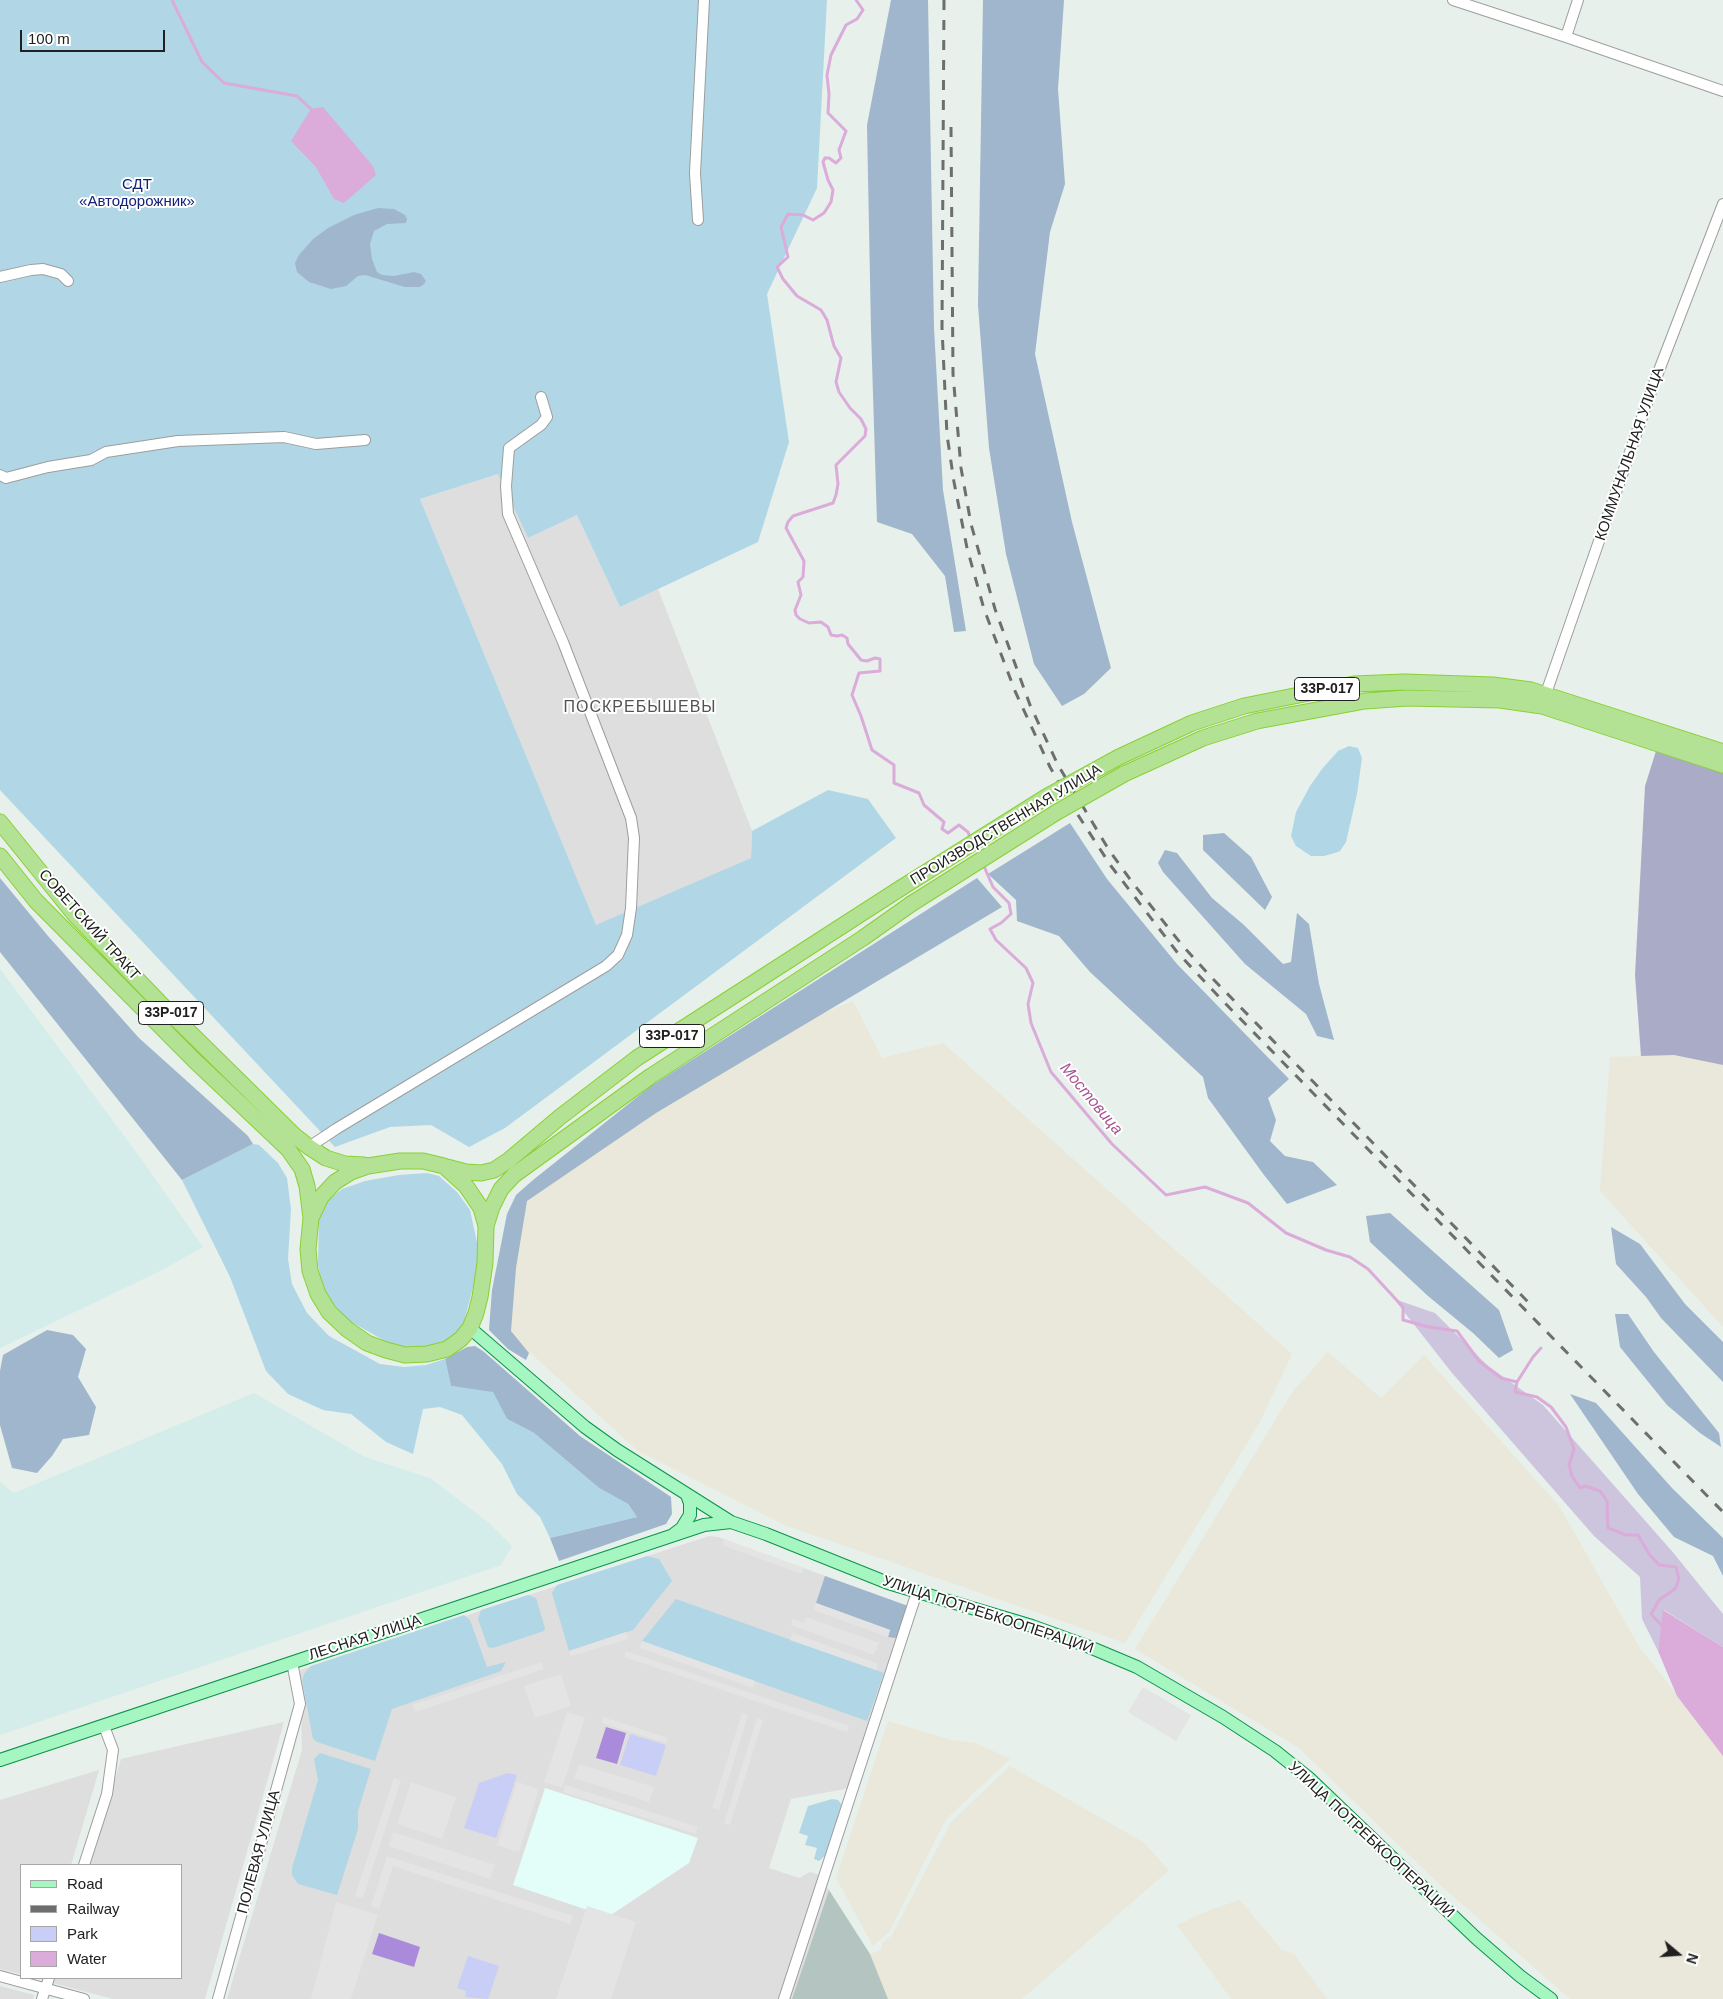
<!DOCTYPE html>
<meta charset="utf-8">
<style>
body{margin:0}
#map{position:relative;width:1723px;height:1999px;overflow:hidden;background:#e7f0eb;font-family:Helvetica,sans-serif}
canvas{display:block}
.legend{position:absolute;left:20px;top:1864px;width:162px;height:115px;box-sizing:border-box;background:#fff;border:1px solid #a6a6a6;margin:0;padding:6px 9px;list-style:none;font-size:15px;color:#202020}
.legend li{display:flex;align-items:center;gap:10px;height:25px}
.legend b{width:25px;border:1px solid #a6a6a6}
.north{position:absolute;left:1653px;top:1929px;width:50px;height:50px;-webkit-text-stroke:4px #fff;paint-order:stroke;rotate:108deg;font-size:14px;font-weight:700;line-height:20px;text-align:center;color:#202020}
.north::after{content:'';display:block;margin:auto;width:18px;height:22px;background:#202020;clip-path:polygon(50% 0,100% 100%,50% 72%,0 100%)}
.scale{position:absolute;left:20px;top:30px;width:145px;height:22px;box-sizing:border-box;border:2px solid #202020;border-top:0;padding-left:6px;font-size:15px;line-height:18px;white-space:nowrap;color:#202020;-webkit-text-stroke:4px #fff;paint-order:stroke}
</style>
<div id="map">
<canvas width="1723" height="1999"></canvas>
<ul class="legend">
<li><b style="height:6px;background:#a6f6c2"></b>Road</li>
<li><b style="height:6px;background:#6e6e6e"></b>Railway</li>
<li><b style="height:14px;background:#c8cef6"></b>Park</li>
<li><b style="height:14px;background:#dbabda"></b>Water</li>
</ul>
<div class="north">N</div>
<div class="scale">100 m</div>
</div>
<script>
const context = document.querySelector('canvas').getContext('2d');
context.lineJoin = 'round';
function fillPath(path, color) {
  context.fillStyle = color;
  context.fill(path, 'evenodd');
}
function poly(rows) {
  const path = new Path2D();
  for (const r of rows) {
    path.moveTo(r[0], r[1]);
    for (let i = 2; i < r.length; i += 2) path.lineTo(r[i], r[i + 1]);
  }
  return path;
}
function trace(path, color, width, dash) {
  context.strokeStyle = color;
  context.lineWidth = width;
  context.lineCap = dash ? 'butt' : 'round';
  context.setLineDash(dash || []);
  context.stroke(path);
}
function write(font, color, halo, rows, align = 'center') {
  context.font = font + ' Helvetica,sans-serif';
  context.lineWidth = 4;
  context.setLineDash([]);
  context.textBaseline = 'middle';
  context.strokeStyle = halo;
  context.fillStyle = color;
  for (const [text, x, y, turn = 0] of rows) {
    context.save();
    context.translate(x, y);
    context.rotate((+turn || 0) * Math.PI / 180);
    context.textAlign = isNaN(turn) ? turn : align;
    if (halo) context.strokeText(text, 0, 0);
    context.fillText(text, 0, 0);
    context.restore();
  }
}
const residential = poly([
 [498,474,528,538,577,515,620,607,658,589,752,831,751,858,596,926,420,499],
 [709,1536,718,1537,908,1606,850,1788,791,1799,769,1868,799,1878,810,1872,819,1875,829,1890,792,1999,227,1999,302,1750,300,1670],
 [284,1722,205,1999,113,1999,53,1983,55,1978,181,1978,181,1865,89,1865,121,1759],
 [99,1770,71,1865,21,1865,21,1974,0,1969,0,1800],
 [0,1986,34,1995,33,1999,0,1999]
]);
const industrial = poly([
 [853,1001,882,1058,943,1043,1292,1354,1260,1422,1125,1643,787,1526,638,1451,501,1326,520,1200,732,1051],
 [1674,1055,1723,1065,1723,1327,1600,1191,1610,1057],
 [1328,1352,1381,1398,1424,1355,1559,1506,1640,1648,1723,1753,1723,1999,1570,1999,1439,1884,1299,1748,1135,1649,1293,1391],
 [888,1721,951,1740,976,1743,1010,1759,946,1819,889,1932,873,1946,836,1878],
 [1010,1766,1143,1842,1169,1870,1022,1999,888,1999,870,1954,881,1950,883,1942,892,1935,951,1822],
 [1240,1900,1282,1950,1294,1954,1327,1999,1231,1999,1177,1925,1210,1910]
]);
const education = poly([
 [545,1788,698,1838,689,1863,608,1917,513,1885]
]);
const construction = poly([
 [829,1890,870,1954,888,1999,792,1999]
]);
const farmland = poly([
 [0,969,142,1160,203,1247,160,1271,0,1348],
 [254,1393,365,1457,430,1478,488,1522,512,1546,501,1565,0,1735,0,1482,14,1493]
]);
const grass = poly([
 [0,0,827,0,817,188,767,294,789,442,758,542,620,607,577,515,528,538,498,474,420,499,596,925,751,858,752,831,828,790,868,799,896,838,505,1128,469,1147,431,1125,390,1127,335,1147,0,790],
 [1349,746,1358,748,1362,758,1357,794,1346,842,1340,851,1335,853,1324,856,1311,856,1296,846,1291,836,1296,812,1310,786,1322,769,1338,751],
 [253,1144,259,1145,278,1163,287,1178,291,1209,288,1259,292,1284,307,1313,329,1336,380,1364,404,1367,426,1365,445,1359,451,1386,493,1391,507,1419,534,1433,599,1488,628,1504,637,1517,550,1538,540,1517,517,1494,502,1464,462,1415,440,1407,423,1409,413,1454,386,1442,351,1414,323,1410,288,1394,266,1371,230,1277,182,1180],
 [427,1173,439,1176,457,1192,470,1210,478,1247,478,1268,464,1322,456,1333,444,1342,428,1346,408,1347,392,1345,350,1321,332,1303,322,1286,318,1264,319,1220,327,1201,342,1189,365,1181,399,1175],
 [647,1556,659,1559,672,1581,633,1630,569,1651,552,1593,557,1585],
 [528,1595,536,1598,545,1628,544,1631,493,1648,488,1647,478,1619,481,1610],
 [676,1599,884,1673,867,1721,642,1641],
 [464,1615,470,1620,487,1667,506,1662,501,1671,392,1709,375,1761,317,1742,313,1739,302,1680,304,1674,311,1666],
 [320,1753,371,1769,358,1811,358,1829,337,1895,298,1884,292,1875,292,1868,318,1780,314,1759],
 [832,1799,838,1800,842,1805,826,1855,819,1861,814,1859,817,1848,805,1845,808,1836,799,1833,808,1806]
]);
const forest = poly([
 [891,0,928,0,934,328,943,490,966,631,954,632,945,576,912,534,877,522,871,330,867,125],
 [983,0,1064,0,1058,89,1065,184,1050,232,1035,354,1072,522,1111,668,1084,694,1062,706,1034,664,1006,554,989,448,978,305],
 [378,208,394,209,405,215,407,219,406,223,387,224,374,231,370,244,372,259,377,272,382,275,394,276,414,272,421,274,426,281,424,284,420,287,405,287,365,275,358,276,346,286,331,289,309,282,297,272,295,263,299,255,313,239,328,228,354,215],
 [1070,823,1107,879,1177,964,1289,1079,1268,1098,1276,1120,1270,1141,1285,1156,1313,1162,1337,1185,1287,1204,1264,1175,1208,1098,1203,1077,1090,972,1059,936,1017,921,1016,900,988,874],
 [1224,833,1251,857,1272,897,1265,910,1203,850,1203,835],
 [1165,850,1177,853,1212,898,1244,925,1283,964,1291,962,1297,913,1309,924,1319,984,1334,1040,1317,1036,1306,1014,1245,964,1163,872,1158,863],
 [0,878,48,936,139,1038,248,1136,253,1144,182,1180,0,952],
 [977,878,1002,907,656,1113,527,1201,516,1268,511,1331,529,1353,526,1360,508,1349,489,1330,492,1290,507,1214,516,1195,533,1180,651,1086],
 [1390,1213,1499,1310,1513,1350,1499,1358,1473,1333,1428,1296,1370,1242,1366,1216],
 [1611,1227,1640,1244,1685,1304,1723,1342,1723,1382,1661,1318,1646,1297,1616,1264],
 [1615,1314,1628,1314,1654,1352,1719,1433,1721,1447,1700,1433,1667,1405,1620,1347],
 [47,1330,73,1335,86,1349,78,1377,96,1407,89,1435,63,1439,52,1456,37,1473,12,1468,0,1425,0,1371,3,1355],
 [475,1346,483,1351,580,1436,671,1497,672,1514,666,1524,559,1561,550,1538,637,1517,628,1504,599,1488,534,1433,507,1419,493,1392,451,1386,445,1359,467,1347],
 [1570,1394,1596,1403,1672,1488,1723,1538,1723,1576,1713,1556,1674,1537,1638,1494],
 [825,1576,908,1606,899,1635,895,1638,888,1637,890,1630,816,1603]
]);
const wetland = poly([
 [1394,1299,1435,1313,1488,1366,1543,1405,1671,1550,1723,1614,1723,1647,1664,1610,1658,1651,1642,1619,1640,1577,1594,1536,1452,1373]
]);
const cemetery = poly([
 [1656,751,1723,773,1723,1065,1674,1055,1641,1056,1635,975,1645,786]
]);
const park = poly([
 [630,1734,666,1745,656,1776,620,1765],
 [508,1773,517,1775,496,1838,464,1828,479,1783],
 [468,1956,499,1966,488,1999,465,1997,466,1991,457,1988]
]);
const pitch = poly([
 [606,1727,626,1733,617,1764,596,1758],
 [379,1933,420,1947,414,1967,372,1954]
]);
const parking = poly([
 [724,1539,804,1568,802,1574,722,1545],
 [816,1603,890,1630,888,1637,813,1610],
 [806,1617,879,1643,874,1655,791,1625,793,1619,804,1623],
 [626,1632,628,1639,571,1656,571,1658,569,1651],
 [793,1633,878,1664,876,1670,790,1640],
 [642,1641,755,1681,753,1688,640,1648],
 [626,1651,849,1726,847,1732,624,1657],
 [542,1662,544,1669,415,1712,412,1705],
 [561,1674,571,1706,535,1718,524,1686],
 [1143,1687,1191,1715,1176,1741,1128,1712],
 [567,1712,585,1718,562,1788,544,1782],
 [742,1713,748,1715,719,1810,712,1808],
 [603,1717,668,1738,666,1743,602,1723],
 [757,1718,763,1720,730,1825,724,1823],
 [579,1764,654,1787,649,1802,574,1778],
 [394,1778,401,1780,363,1898,355,1896],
 [411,1782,456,1797,442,1839,397,1824],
 [517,1782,539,1789,519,1852,497,1845],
 [565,1785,698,1827,696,1834,563,1792],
 [393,1832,495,1865,490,1879,389,1846],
 [387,1856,573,1916,570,1924,393,1866,379,1909,371,1906],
 [336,1902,378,1915,351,1999,311,1999],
 [587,1906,636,1922,611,1999,556,1999]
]);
const water = poly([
 [323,107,373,166,376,175,344,203,334,199,316,167,291,141,311,109],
 [1663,1610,1723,1647,1723,1756,1677,1696,1658,1651]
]);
const stream = poly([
 [172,0,202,62,224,83,297,96,311,109],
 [856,0,863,10,857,19,846,25,831,55,827,75,829,94,828,113,846,131,839,150,841,158,836,163,829,158,825,158,823,162,828,180,833,190,831,202,824,213,813,220,803,215,788,214,781,227,788,257,777,267,783,279,797,296,821,310,827,320,834,346,841,358,836,382,839,392,850,408,861,419,866,429,865,436,836,465,838,484,836,495,833,503,793,516,788,522,786,528,804,561,803,577,798,582,801,595,795,610,796,615,800,619,809,623,821,622,828,627,831,635,837,636,842,635,847,638,848,644,861,660,867,661,875,658,880,659,880,671,859,673,852,695,861,716,872,750,894,765,894,783,919,793,924,805,944,822,942,829,948,833,959,825,968,832,971,840],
 [983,864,993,887,1009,903,1011,914,1001,923,990,929,996,940,1026,968,1033,983,1028,1004,1031,1023,1051,1072,1112,1144,1166,1195,1205,1187,1248,1203,1286,1233,1326,1250,1350,1257,1368,1269,1403,1307,1403,1320,1429,1327,1457,1331,1479,1361,1501,1378,1517,1382,1515,1392,1537,1397,1551,1407,1566,1427,1574,1449,1569,1465,1572,1476,1580,1488,1585,1486,1600,1491,1607,1501,1608,1528,1626,1535,1638,1535,1649,1554,1659,1565,1676,1567,1679,1579,1675,1589,1659,1600,1651,1614,1662,1626,1665,1626],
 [1517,1382,1533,1357,1541,1348]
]);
const minor = poly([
 [1453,0,1566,37,1723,91],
 [1566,37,1578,0],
 [698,220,695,173,704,0],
 [0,277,31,270,43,269,61,274,68,281],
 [0,475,6,478,48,467,91,460,106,452,178,441,284,437,316,444,365,440],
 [1544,699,1653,386,1723,204],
 [309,1147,336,1129,606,966,618,955,627,935,631,908,634,838,631,818,563,642,508,514,506,486,509,448,541,425,547,417,541,397],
 [84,1865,107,1794,113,1750,104,1726],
 [0,1976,84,1999],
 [42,1999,49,1978],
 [218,1999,300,1704,292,1662],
 [784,1999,917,1592]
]);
const major = poly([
 [470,1328,585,1427,617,1450,731,1522,766,1534,888,1583,1032,1626,1087,1646,1137,1667,1223,1717,1275,1751,1310,1779,1476,1938,1520,1976,1551,1999],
 [674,1534,682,1528,690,1515,690,1503,687,1495],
 [0,1760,704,1525,731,1522]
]);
const highway = poly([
 [1119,757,1192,723,1244,706,1354,684,1404,682,1493,685,1531,690,1723,752],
 [1124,774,1203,738,1257,721,1365,701,1407,698,1500,700,1542,706,1723,765],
 [0,822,75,915,159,1002,295,1136,309,1147,326,1158,345,1164,364,1165],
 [0,856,36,901,194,1060,288,1149,302,1169,307,1186,311,1218],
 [400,1161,423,1161,444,1166,466,1186,481,1208,486,1226,485,1263,480,1297,476,1313,470,1328,461,1339,447,1349,427,1354,405,1355,386,1350,367,1343,347,1329,329,1312,318,1294,310,1271,308,1249,311,1218,321,1197,335,1182,351,1172,368,1166,400,1161],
 [447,1167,466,1172,481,1173,494,1170,509,1160,560,1117,637,1058,901,888],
 [486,1226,492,1207,501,1189,514,1175,651,1076,863,938,911,904]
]);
const rail = poly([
 [944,0,942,328,947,435,954,482,967,548,984,609,1015,691,1050,767,1076,812,1111,866,1177,952,1220,998,1723,1512],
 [951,127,953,374,961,468,971,524,995,609,1030,705,1058,765,1109,850,1132,882,1182,945,1212,978,1531,1305]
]);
const highwayBridge = poly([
 [901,888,1046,797,1119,757],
 [911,904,1057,812,1124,774]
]);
const shields = [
 [1327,689,65],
 [171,1013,65],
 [672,1036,65]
];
const shieldNames = [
 ["33Р-017",1327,689],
 ["33Р-017",171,1013],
 ["33Р-017",672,1036]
];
const parkNames = [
 ["СДТ",137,185],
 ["«Автодорожник»",137,202]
];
const streetNames = [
 ["КОММУНАЛЬНАЯ УЛИЦА",1630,454,-71],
 ["ПРОИЗВОДСТВЕННАЯ УЛИЦА",1006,825,-31],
 ["СОВЕТСКИЙ ТРАКТ",89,925,48],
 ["УЛИЦА ПОТРЕБКООПЕРАЦИИ",988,1615,18],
 ["ЛЕСНАЯ УЛИЦА",365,1638,-18],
 ["УЛИЦА ПОТРЕБКООПЕРАЦИИ",1371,1840,43],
 ["ПОЛЕВАЯ УЛИЦА",259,1852,-75]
];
const neighbourhoodNames = [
 ["ПОСКРЕБЫШЕВЫ",640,708]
];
const waterNames = [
 ["Мостовица",1091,1099,50]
];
fillPath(residential, '#dddedd');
fillPath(industrial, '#e9e8da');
fillPath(education, '#e3fdf8');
fillPath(construction, '#b3c4c1');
fillPath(farmland, '#d4edea');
fillPath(grass, '#b1d7e6');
fillPath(forest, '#9fb6cd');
fillPath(wetland, '#cdc5dd');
fillPath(cemetery, '#aaacc7');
fillPath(park, '#c8cef6');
fillPath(pitch, '#aa8ada');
fillPath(parking, '#e4e4e4');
fillPath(water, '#dbabda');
trace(stream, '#dbabda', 3);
trace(minor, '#9d9d9d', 12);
trace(major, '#0a9348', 14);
trace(highway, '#8ad032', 17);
trace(minor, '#fff', 10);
trace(major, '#a6f6c2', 12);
trace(highway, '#b3e294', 15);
trace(rail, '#6e6e6e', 3, [10, 10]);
trace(highwayBridge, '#8ad032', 17, []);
trace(highwayBridge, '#b3e294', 15);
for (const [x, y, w] of shields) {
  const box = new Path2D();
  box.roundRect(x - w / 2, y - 11.5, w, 23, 4);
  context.fillStyle = '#fff';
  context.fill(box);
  trace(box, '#202020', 1);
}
write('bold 14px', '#202020', null, shieldNames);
write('15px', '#132079', '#fff', parkNames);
write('15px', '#202020', '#fff', streetNames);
context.letterSpacing = '1px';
write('16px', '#535353', '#fff', neighbourhoodNames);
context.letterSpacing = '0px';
write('italic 16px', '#ab5291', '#fff', waterNames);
</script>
